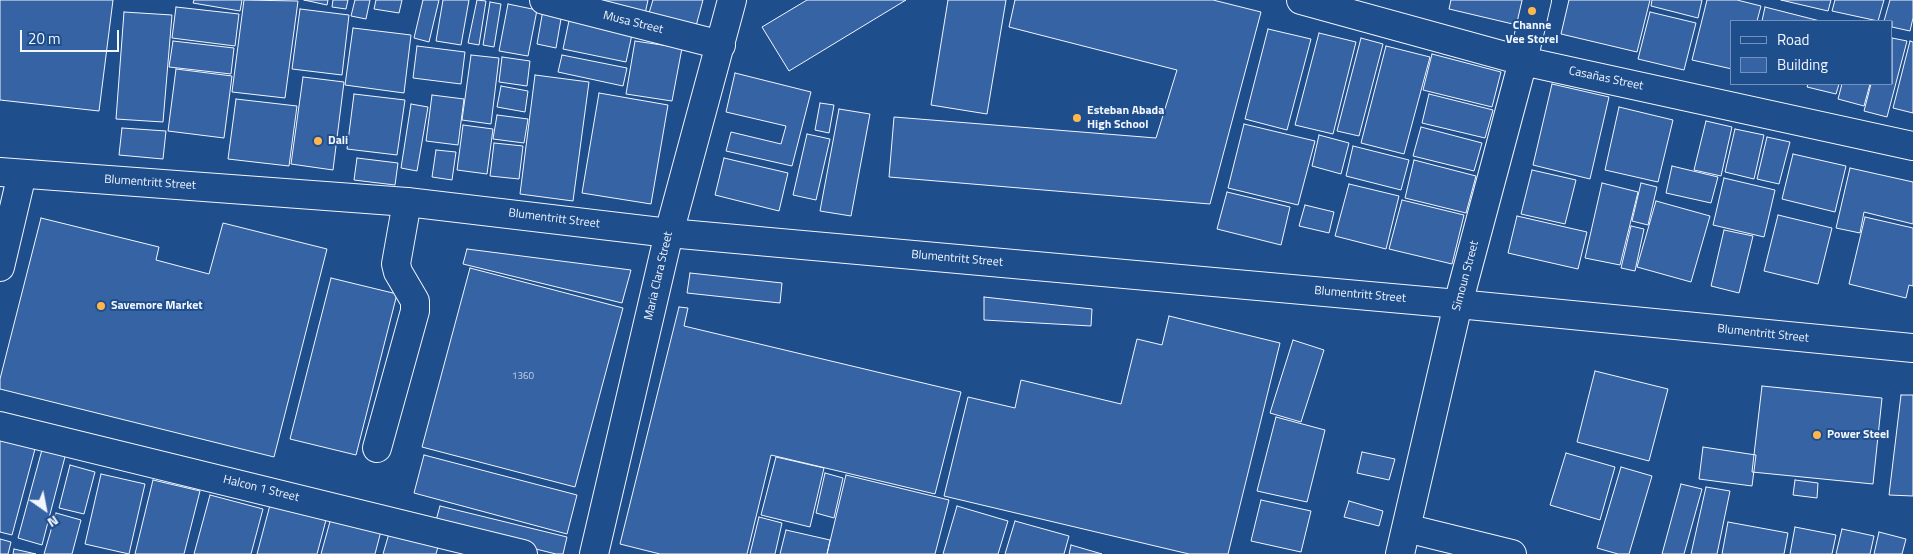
<!DOCTYPE html>
<meta charset="utf-8">
<style>
body{margin:0}
#map{position:relative;width:1913px;height:554px;overflow:hidden;background:#1f4e8c;font-family:"Titillium Web",sans-serif}
canvas{display:block}
.legend{position:absolute;left:1730px;top:20px;width:162px;height:65px;box-sizing:border-box;background:#1f4e8c;border:1px solid #7391ba;margin:0;padding:6px 9px;list-style:none;font-size:15px;color:#f2f6ff}
.legend li{display:flex;align-items:center;gap:10px;height:25px}
.legend b{width:25px;border:1px solid #7391ba}
.north{position:absolute;left:20px;top:484px;width:50px;height:50px;-webkit-text-stroke:4px #1f4e8c;paint-order:stroke;rotate:147deg;font-size:14px;font-weight:700;line-height:20px;text-align:center;color:#f2f6ff}
.north::after{content:'';display:block;margin:auto;width:18px;height:22px;background:#f2f6ff;clip-path:polygon(50% 0,100% 100%,50% 72%,0 100%)}
.scale{position:absolute;left:20px;top:30px;width:99px;height:22px;box-sizing:border-box;border:2px solid #f2f6ff;border-top:0;padding-left:6px;font-size:15px;line-height:18px;white-space:nowrap;color:#f2f6ff;-webkit-text-stroke:4px #1f4e8c;paint-order:stroke}
</style>
<div id="map">
<canvas width="1913" height="554"></canvas>
<ul class="legend">
<li><b style="height:6px;background:#1f4e8c"></b>Road</li>
<li><b style="height:14px;background:#3563a3"></b>Building</li>
</ul>
<div class="north">N</div>
<div class="scale">20 m</div>
</div>
<script>
const context = document.querySelector('canvas').getContext('2d');
context.lineJoin = 'round';
function fillPath(path, color) {
  context.fillStyle = color;
  context.fill(path, 'evenodd');
}
function poly(rows) {
  const path = new Path2D();
  for (const r of rows) {
    path.moveTo(r[0], r[1]);
    for (let i = 2; i < r.length; i += 2) path.lineTo(r[i], r[i + 1]);
  }
  return path;
}
function trace(path, color, width, dash) {
  context.strokeStyle = color;
  context.lineWidth = width;
  context.lineCap = dash ? 'butt' : 'round';
  context.setLineDash(dash || []);
  context.stroke(path);
}
function write(font, color, halo, rows, align = 'center') {
  context.font = font + ' "Titillium Web",sans-serif';
  context.lineWidth = 4;
  context.setLineDash([]);
  context.textBaseline = 'middle';
  context.strokeStyle = halo;
  context.fillStyle = color;
  for (const [text, x, y, turn = 0] of rows) {
    context.save();
    context.translate(x, y);
    context.rotate((+turn || 0) * Math.PI / 180);
    context.textAlign = isNaN(turn) ? turn : align;
    if (halo) context.strokeText(text, 0, 0);
    context.fillText(text, 0, 0);
    context.restore();
  }
}
const building = poly([
 [0,0,113,0,99,111,0,100,0,0],
 [194,0,242,0,240,11,193,3,194,0],
 [244,0,298,1,285,98,232,92,244,0],
 [304,0,328,0,327,5,304,0],
 [333,0,348,0,346,9,332,7,333,0],
 [355,0,370,0,366,19,351,16,355,0],
 [376,0,402,0,399,13,374,9,376,0],
 [423,0,439,0,429,42,414,38,423,0],
 [443,0,469,0,461,45,436,41,443,0],
 [477,0,486,1,479,45,468,43,477,0],
 [596,0,648,0,645,14,596,0],
 [653,0,703,0,696,26,649,13,653,0],
 [807,0,906,0,789,71,762,27,807,0],
 [948,0,1006,0,987,114,931,105,948,0],
 [1015,0,1213,0,1261,12,1210,204,889,177,894,117,1156,138,1177,70,1009,27,1015,0],
 [1451,0,1523,0,1517,25,1449,9,1451,0],
 [1569,0,1650,0,1637,52,1561,34,1569,0],
 [1652,0,1702,0,1698,18,1651,6,1652,0],
 [1707,0,1737,0,1761,6,1757,21,1732,21,1732,69,1692,60,1707,0],
 [1781,0,1831,0,1828,11,1781,0],
 [1835,0,1884,0,1878,21,1832,11,1835,0],
 [1890,0,1913,0,1913,18,1910,31,1892,27,1892,21,1884,21,1890,0],
 [490,2,501,4,494,47,483,45,490,2],
 [508,4,537,10,528,56,499,51,508,4],
 [176,7,239,14,235,46,172,38,176,7],
 [1765,7,1820,21,1762,21,1765,7],
 [300,9,349,15,342,75,292,69,300,9],
 [543,10,562,13,556,48,537,44,543,10],
 [124,12,172,15,163,122,116,119,124,12],
 [1650,12,1696,23,1684,70,1638,59,1650,12],
 [570,16,633,30,626,62,563,49,570,16],
 [353,28,411,35,404,93,345,85,353,28],
 [1268,29,1311,39,1287,130,1245,119,1268,29],
 [1319,33,1356,42,1333,134,1295,125,1319,33],
 [1361,38,1383,44,1359,136,1337,131,1361,38],
 [1892,38,1907,41,1887,117,1864,111,1871,84,1892,84,1892,38],
 [173,41,234,48,231,74,169,67,173,41],
 [635,41,682,48,672,101,626,94,635,41],
 [1910,41,1913,42,1913,113,1893,108,1910,41],
 [417,46,465,52,461,84,413,78,417,46],
 [1386,46,1430,57,1404,154,1361,143,1386,46],
 [1432,54,1501,72,1492,107,1423,90,1432,54],
 [471,55,499,58,491,124,462,120,471,55],
 [562,55,627,68,623,86,558,72,562,55],
 [502,57,530,61,527,86,499,82,502,57],
 [176,69,232,76,224,138,168,131,176,69],
 [735,73,811,92,792,166,726,151,731,132,781,144,786,126,726,112,735,73],
 [535,75,589,82,573,201,520,194,535,75],
 [303,77,344,82,333,170,291,164,303,77],
 [1552,84,1609,97,1590,179,1533,165,1552,84],
 [1808,84,1839,84,1836,94,1807,87,1808,84],
 [1842,84,1870,84,1864,106,1838,99,1842,84],
 [501,86,528,91,525,112,497,107,501,86],
 [599,93,668,105,651,204,582,193,599,93],
 [354,94,405,100,397,155,347,149,354,94],
 [1429,94,1493,110,1485,138,1422,123,1429,94],
 [432,95,464,99,458,145,426,141,432,95],
 [236,99,297,106,289,166,228,159,236,99],
 [820,103,834,105,829,133,815,130,820,103],
 [411,104,428,107,417,171,401,168,411,104],
 [1619,107,1673,120,1658,182,1605,170,1619,107],
 [839,109,870,114,851,216,820,211,839,109],
 [497,115,528,119,524,143,493,139,497,115],
 [1706,121,1732,127,1721,176,1694,170,1706,121],
 [1244,124,1315,141,1298,205,1228,188,1244,124],
 [463,125,493,129,487,174,457,170,463,125],
 [1421,127,1482,143,1474,171,1413,156,1421,127],
 [122,128,166,131,163,159,119,155,122,128],
 [1735,129,1764,135,1754,179,1725,172,1735,129],
 [807,134,830,139,816,200,793,195,807,134],
 [1319,135,1349,143,1341,174,1312,166,1319,135],
 [1767,137,1790,142,1779,184,1757,179,1767,137],
 [494,143,523,146,519,179,490,176,494,143],
 [1353,146,1409,160,1401,190,1346,176,1353,146],
 [436,150,456,152,452,180,432,177,436,150],
 [1793,154,1846,166,1835,212,1782,199,1793,154],
 [357,158,398,163,395,185,354,180,357,158],
 [724,158,788,173,779,211,715,195,724,158],
 [1414,160,1476,176,1466,213,1405,198,1414,160],
 [1672,166,1718,177,1711,203,1666,193,1672,166],
 [1850,168,1913,182,1913,224,1864,212,1860,233,1836,228,1850,168],
 [1532,170,1576,180,1565,224,1521,214,1532,170],
 [1724,178,1775,190,1764,237,1713,225,1724,178],
 [1602,183,1638,192,1620,265,1585,258,1602,183],
 [1641,183,1657,187,1648,225,1632,221,1641,183],
 [1349,184,1399,196,1386,249,1335,236,1349,184],
 [1227,192,1290,207,1281,245,1217,229,1227,192],
 [1402,200,1464,215,1452,264,1389,249,1402,200],
 [1656,201,1710,216,1691,282,1637,267,1656,201],
 [1305,205,1334,212,1329,233,1299,226,1305,205],
 [1778,215,1832,228,1818,284,1764,271,1778,215],
 [1517,216,1587,232,1578,269,1508,253,1517,216],
 [1865,217,1913,228,1913,286,1909,285,1906,298,1849,284,1865,217],
 [41,218,159,247,156,260,209,274,223,223,327,249,274,457,0,389,0,379,41,218],
 [1631,226,1644,229,1635,271,1621,268,1631,226],
 [1724,230,1753,236,1739,293,1711,286,1724,230],
 [467,249,631,270,622,303,463,264,467,249],
 [470,268,623,308,575,487,422,447,470,268],
 [690,273,782,283,780,303,687,293,690,273],
 [331,278,397,294,356,455,290,439,331,278],
 [984,297,1092,309,1091,326,984,320,984,297],
 [679,307,688,308,684,326,961,392,935,494,771,455,747,554,660,554,620,544,679,307],
 [1169,316,1280,343,1228,554,1189,554,944,496,968,397,1015,408,1021,380,1121,404,1137,339,1162,345,1169,316],
 [1293,340,1324,350,1301,422,1270,413,1293,340],
 [1595,371,1668,389,1649,461,1577,442,1595,371],
 [1762,386,1882,398,1873,484,1752,472,1762,386],
 [1901,395,1913,395,1913,496,1889,495,1901,395],
 [1276,417,1325,430,1307,502,1257,491,1276,417],
 [0,439,35,449,12,535,0,532,0,439],
 [43,446,66,453,42,545,18,538,43,446],
 [1703,447,1756,455,1752,486,1699,479,1703,447],
 [1362,452,1395,459,1389,480,1357,473,1362,452],
 [1566,453,1615,467,1600,520,1550,505,1566,453],
 [424,455,577,495,567,534,414,493,424,455],
 [776,457,824,468,810,527,761,515,776,457],
 [70,465,95,472,84,514,59,508,70,465],
 [1621,467,1652,476,1629,554,1618,554,1597,548,1621,467],
 [825,473,843,478,834,518,816,513,825,473],
 [101,474,145,484,129,554,85,544,101,474],
 [846,475,949,500,935,554,827,554,846,475],
 [153,480,200,491,184,554,135,554,153,480],
 [1795,480,1818,483,1817,498,1793,495,1795,480],
 [1681,484,1702,489,1684,554,1662,554,1681,484],
 [1706,487,1730,491,1717,554,1691,554,1706,487],
 [210,495,263,509,251,554,194,554,210,495],
 [1261,500,1311,511,1301,552,1251,541,1261,500],
 [1349,501,1383,511,1379,526,1344,517,1349,501],
 [270,505,326,520,317,554,257,554,270,505],
 [440,506,567,537,563,554,556,554,435,524,440,506],
 [957,506,1008,521,998,554,943,554,957,506],
 [56,513,81,520,72,554,44,554,56,513],
 [759,517,782,523,775,554,750,554,759,517],
 [331,518,381,531,375,554,321,554,331,518],
 [1015,521,1069,536,1064,554,1005,554,1015,521],
 [1728,522,1788,533,1784,554,1722,554,1728,522],
 [1795,527,1836,535,1832,554,1790,554,1795,527],
 [1842,529,1874,536,1870,554,1836,554,1842,529],
 [390,530,439,543,436,554,383,554,390,530],
 [786,530,830,540,827,554,780,554,786,530],
 [1879,532,1906,539,1902,554,1874,554,1879,532],
 [0,539,11,542,8,554,0,554,0,539],
 [1071,545,1102,554,1069,554,1071,545],
 [14,549,36,554,13,554,14,549]
]);
const minor = poly([
 [544,0,721,45],
 [1301,0,1523,61,1913,146],
 [0,267,22,174],
 [0,426,523,554],
 [377,448,415,311,415,301,398,272,396,264,407,202],
 [1406,528,1512,554],
 [594,554,669,233,732,0],
 [1400,554,1458,304,1523,61,1537,0]
]);
const major = poly([
 [0,172,407,202,669,233,1458,304,1913,348]
]);
const markers = [
 [1532,11,5,"#ffb74d"],
 [1077,118,5,"#ffb74d"],
 [318,141,5,"#ffb74d"],
 [101,306,5,"#ffb74d"],
 [1817,435,5,"#ffb74d"]
];
const numberNames = [
 ["1360",523,377]
];
const streetNames = [
 ["Musa Street",633,23,14],
 ["Casañas Street",1606,79,12],
 ["Blumentritt Street",150,183,4],
 ["Blumentritt Street",554,219,7],
 ["Blumentritt Street",957,259,5],
 ["Maria Clara Street",659,276,-77],
 ["Simoun Street",1466,276,-75],
 ["Blumentritt Street",1360,295,5],
 ["Blumentritt Street",1763,334,6],
 ["Halcon 1 Street",261,489,14]
];
const poiNames = [
 ["Channe",1532,26,"center"],
 ["Vee Storel",1532,40,"center"],
 ["Esteban Abada",1087,111],
 ["High School",1087,125],
 ["Dali",328,141],
 ["Savemore Market",111,306],
 ["Power Steel",1827,435]
];
fillPath(building, '#3563a3');
trace(building, '#f2f6ff', 1);
trace(minor, '#f2f6ff', 30);
trace(major, '#f2f6ff', 30);
trace(minor, '#1f4e8c', 28);
trace(major, '#1f4e8c', 28);
for (const [x, y, r, color] of markers) {
  const dot = new Path2D();
  dot.arc(x, y, r, 0, 2 * Math.PI);
  context.fillStyle = color;
  context.fill(dot);
  trace(dot, '#1f4e8c', 2);
}
write('10px', '#c3d1e8', null, numberNames);
write('12px', '#f2f6ff', '#1f4e8c', streetNames);
write('bold 12px', '#f2f6ff', '#1f4e8c', poiNames, 'left');
</script>
